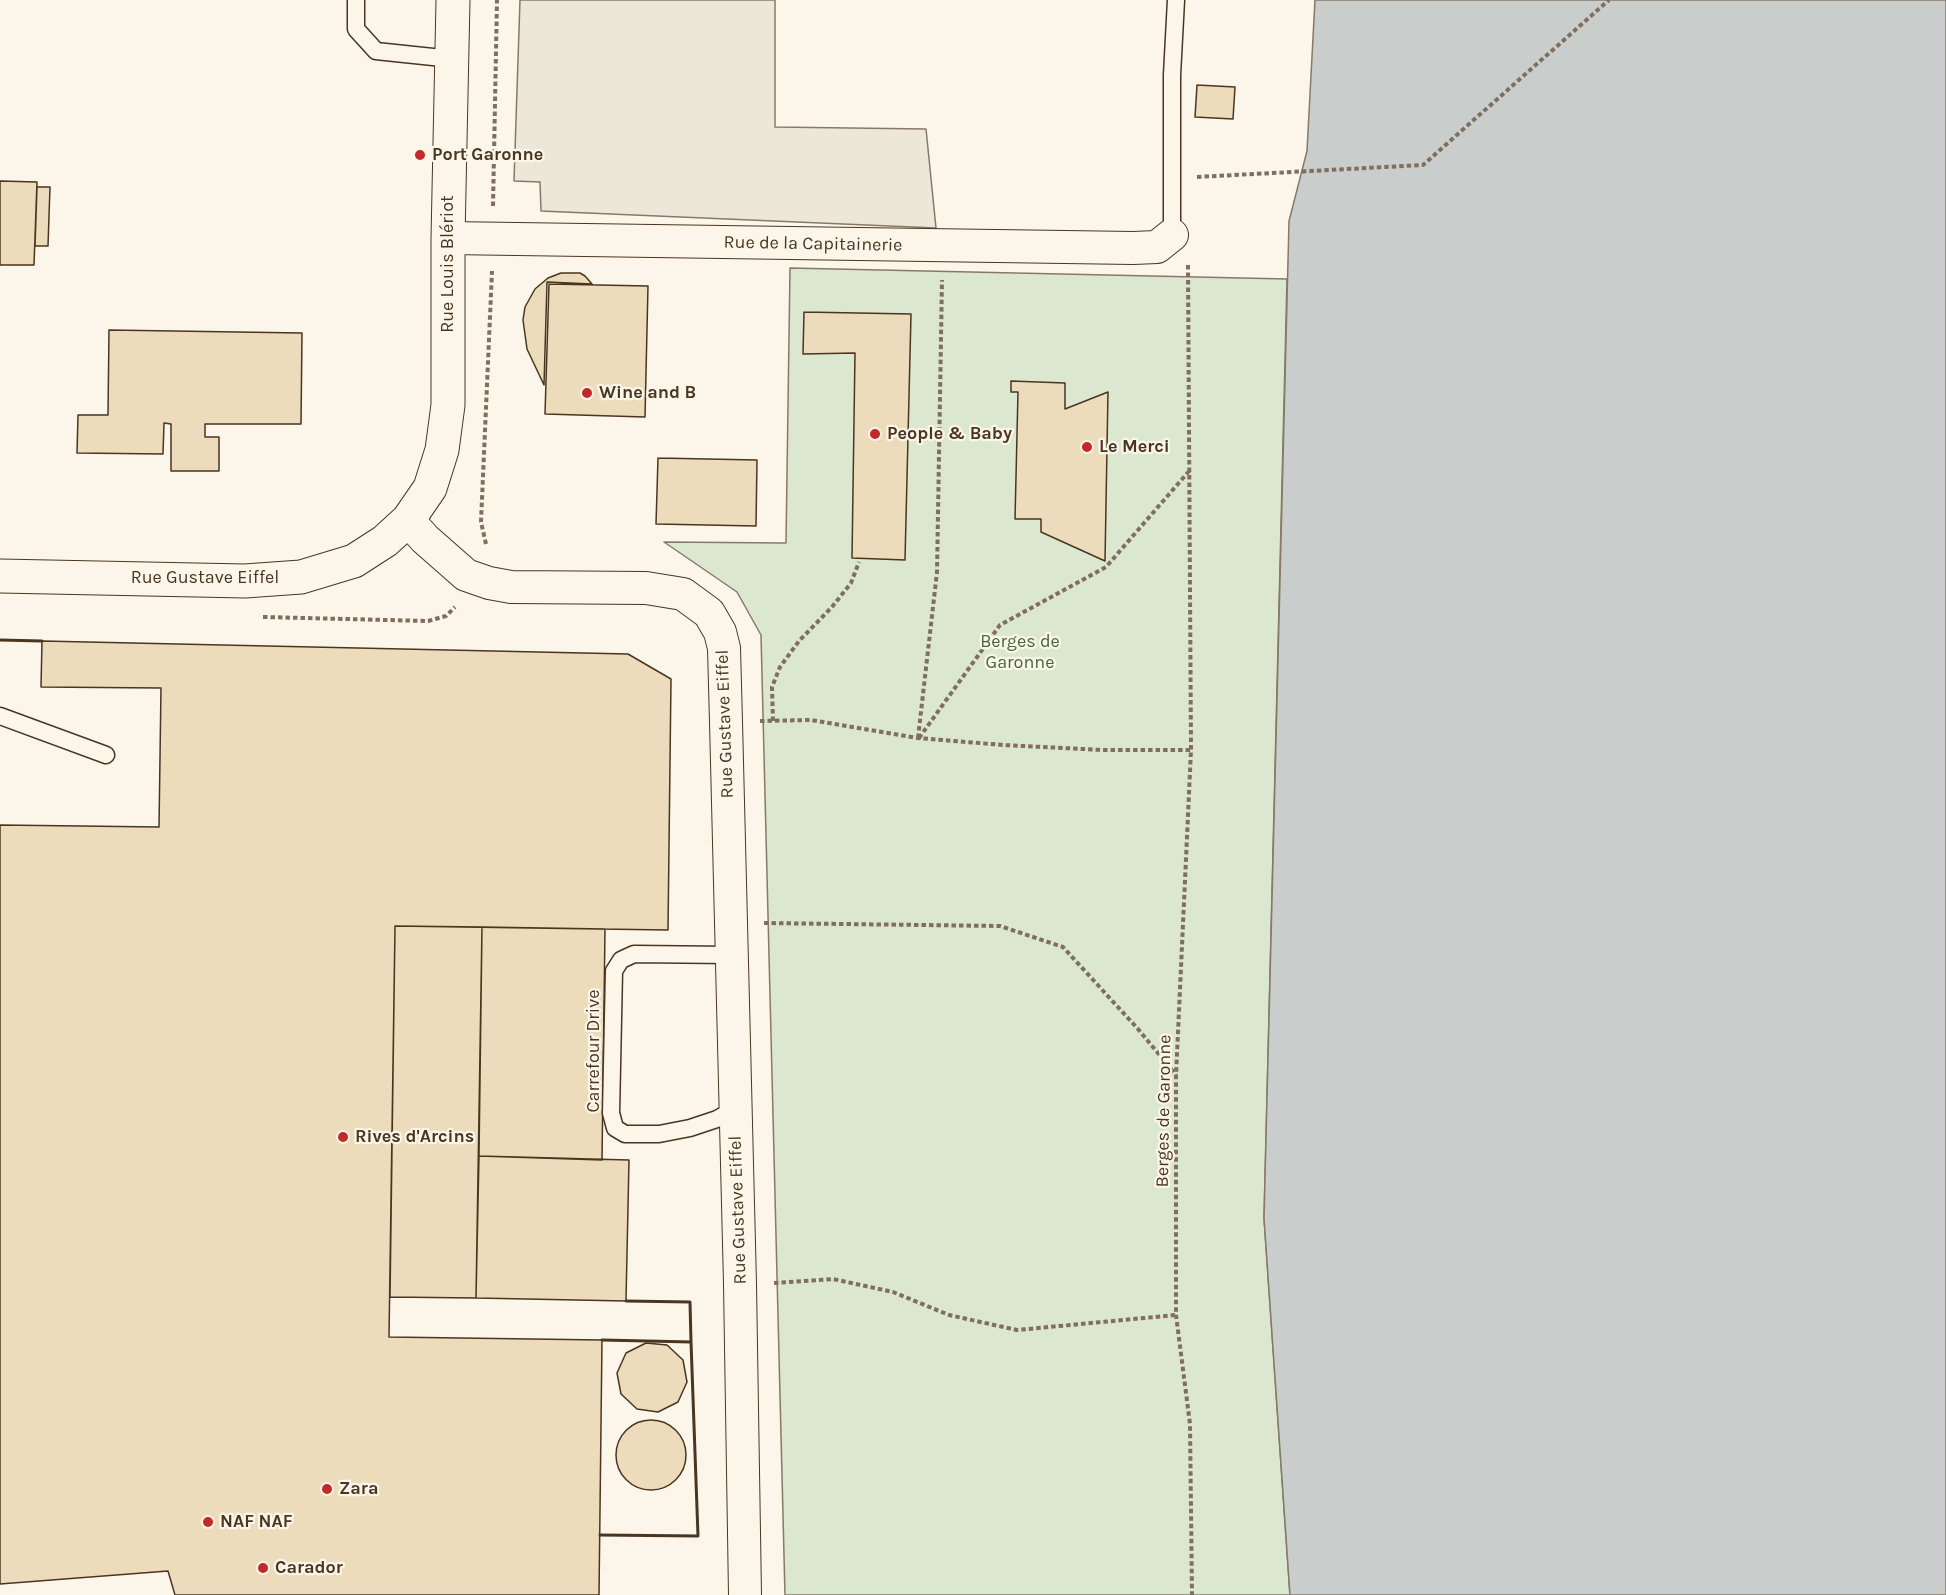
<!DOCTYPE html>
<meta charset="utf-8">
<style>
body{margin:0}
canvas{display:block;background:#fbf6e9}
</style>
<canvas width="1946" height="1595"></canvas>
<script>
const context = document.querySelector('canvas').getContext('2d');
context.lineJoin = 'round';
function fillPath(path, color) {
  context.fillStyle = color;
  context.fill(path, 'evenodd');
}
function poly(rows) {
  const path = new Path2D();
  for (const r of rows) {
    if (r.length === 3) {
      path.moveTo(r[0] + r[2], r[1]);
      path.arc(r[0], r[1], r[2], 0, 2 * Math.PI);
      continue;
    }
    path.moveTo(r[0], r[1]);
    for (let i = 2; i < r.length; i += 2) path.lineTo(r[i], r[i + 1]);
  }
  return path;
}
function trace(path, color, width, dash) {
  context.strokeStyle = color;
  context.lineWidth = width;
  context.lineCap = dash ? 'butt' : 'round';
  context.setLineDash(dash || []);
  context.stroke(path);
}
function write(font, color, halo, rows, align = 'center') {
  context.font = font + ' Karla,sans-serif';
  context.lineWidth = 4.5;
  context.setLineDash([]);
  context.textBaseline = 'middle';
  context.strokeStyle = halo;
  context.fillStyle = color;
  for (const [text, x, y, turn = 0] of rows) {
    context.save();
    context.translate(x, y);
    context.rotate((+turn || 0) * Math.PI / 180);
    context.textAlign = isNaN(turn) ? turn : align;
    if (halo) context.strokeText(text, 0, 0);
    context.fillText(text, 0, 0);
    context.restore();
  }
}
const green = poly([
 [790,268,1287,279,1264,1218,1290,1595,785,1595,761,635,737,592,664,542,786,543,790,268]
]);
const parking = poly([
 [520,0,775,0,775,127,926,129,936,228,541,211,540,182,514,181,520,0]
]);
const water = poly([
 [1315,0,1946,0,1946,1595,1290,1595,1264,1218,1289,221,1307,151,1315,0]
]);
const building = poly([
 [1197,85,1235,87,1233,119,1195,117,1197,85],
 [0,181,37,182,34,265,0,265,0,181],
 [37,187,50,187,48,246,35,246,37,187],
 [561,273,580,273,585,276,592,284,547,282,544,385,527,349,523,320,525,307,535,289,548,278,561,273],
 [549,284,648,286,645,417,545,414,549,284],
 [804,312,911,314,905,560,852,558,855,353,803,354,804,312],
 [109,330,302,333,301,424,205,424,205,437,219,437,219,471,171,471,171,424,164,423,163,454,77,453,78,415,108,415,109,330],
 [1011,381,1065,383,1065,409,1108,392,1105,561,1041,532,1041,519,1015,519,1018,392,1011,392,1011,381],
 [658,458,757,460,756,526,656,524,658,458],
 [42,641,628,654,671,679,668,930,395,926,389,1337,602,1340,599,1595,175,1595,168,1571,0,1584,0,825,159,827,161,688,41,687,42,641],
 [395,926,482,927,476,1298,390,1297,395,926],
 [482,927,605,929,602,1160,479,1156,482,927],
 [479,1156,629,1160,626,1301,476,1298,479,1156],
 [646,1343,667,1345,683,1360,687,1382,678,1402,658,1412,637,1409,621,1394,617,1373,626,1353,646,1343],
 [651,1455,35]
]);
const path = poly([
 [1197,177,1423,165,1609,0],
 [493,206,497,0],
 [1188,265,1191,750,1176,1076,1176,1315,1190,1424,1192,1595],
 [486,544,481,522,492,271],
 [263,617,428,621,446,616,455,607],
 [760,721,811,720,918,738,1003,745,1103,750,1191,750],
 [773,721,772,687,780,667,799,641,832,607,851,583,859,562],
 [918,738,937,572,942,280],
 [919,738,1000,625,1106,567,1190,470],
 [764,923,1000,926,1063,947,1138,1029,1176,1075],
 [774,1283,833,1279,893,1292,949,1315,1017,1330,1176,1315]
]);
const lane = poly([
 [356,0,356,29,376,51,452,59],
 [1172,235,1172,75,1176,0],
 [0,716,106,755],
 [730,955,634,954,621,960,614,971,611,1113,615,1128,625,1134,659,1134,690,1128,717,1119,735,1109]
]);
const street = poly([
 [448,238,1133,248,1157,247,1172,235],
 [408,520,425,539,466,575,489,583,511,587,646,588,683,594,709,613,720,632,724,648,726,722,740,1284,745,1595]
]);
const secondary = poly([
 [0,576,245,581,301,577,354,561,385,541,408,520,430,488,442,450,448,405,448,238,453,0]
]);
const wall = poly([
 [0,640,42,641],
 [602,1340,691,1342,690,1302,626,1301],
 [600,1535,698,1536,691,1342]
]);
const markers = [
 [420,155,6,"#c62828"],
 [587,393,6,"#c62828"],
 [875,434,6,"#c62828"],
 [1087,447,6,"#c62828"],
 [343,1137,6,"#c62828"],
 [327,1489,6,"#c62828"],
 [208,1522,6,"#c62828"],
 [263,1568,6,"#c62828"]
];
const poiNames = [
 ["Port Garonne",432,155],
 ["Wine and B",599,393],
 ["People & Baby",887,434],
 ["Le Merci",1099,447],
 ["Rives d'Arcins",355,1137],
 ["Zara",339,1489],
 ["NAF NAF",220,1522],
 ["Carador",275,1568]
];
const streetNames = [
 ["Rue de la Capitainerie",813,244,1],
 ["Rue Louis Blériot",448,264,-90],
 ["Rue Gustave Eiffel",205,578],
 ["Rue Gustave Eiffel",725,724,-92],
 ["Carrefour Drive",594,1051,-90],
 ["Berges de Garonne",1164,1111,-89],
 ["Rue Gustave Eiffel",738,1210,-92]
];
const parkNames = [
 ["Berges de",1020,642],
 ["Garonne",1020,663]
];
fillPath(green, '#dce7d0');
trace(green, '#887966', 1.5);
fillPath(parking, '#ede7d9');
trace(parking, '#887966', 1.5);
fillPath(water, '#c9cecd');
trace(water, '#887966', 1.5);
fillPath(building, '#ecdcbc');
trace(building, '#4a3520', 1.5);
trace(lane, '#4a3520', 19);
trace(street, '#4a3520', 34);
trace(secondary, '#4a3520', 35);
trace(path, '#7f6f5c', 4, [4.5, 3]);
trace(lane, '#fbf6e9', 16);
trace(street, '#fbf6e9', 32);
trace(secondary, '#fbf6e9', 33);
trace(wall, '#4a3520', 3);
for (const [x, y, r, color] of markers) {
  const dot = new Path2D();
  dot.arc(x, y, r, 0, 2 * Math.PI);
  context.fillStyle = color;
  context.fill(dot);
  trace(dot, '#fbf6e9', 2);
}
write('bold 18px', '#4a3520', '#fbf6e9', poiNames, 'left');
write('18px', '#4a3520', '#fbf6e9', streetNames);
write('18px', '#436837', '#fbf6e9', parkNames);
</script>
